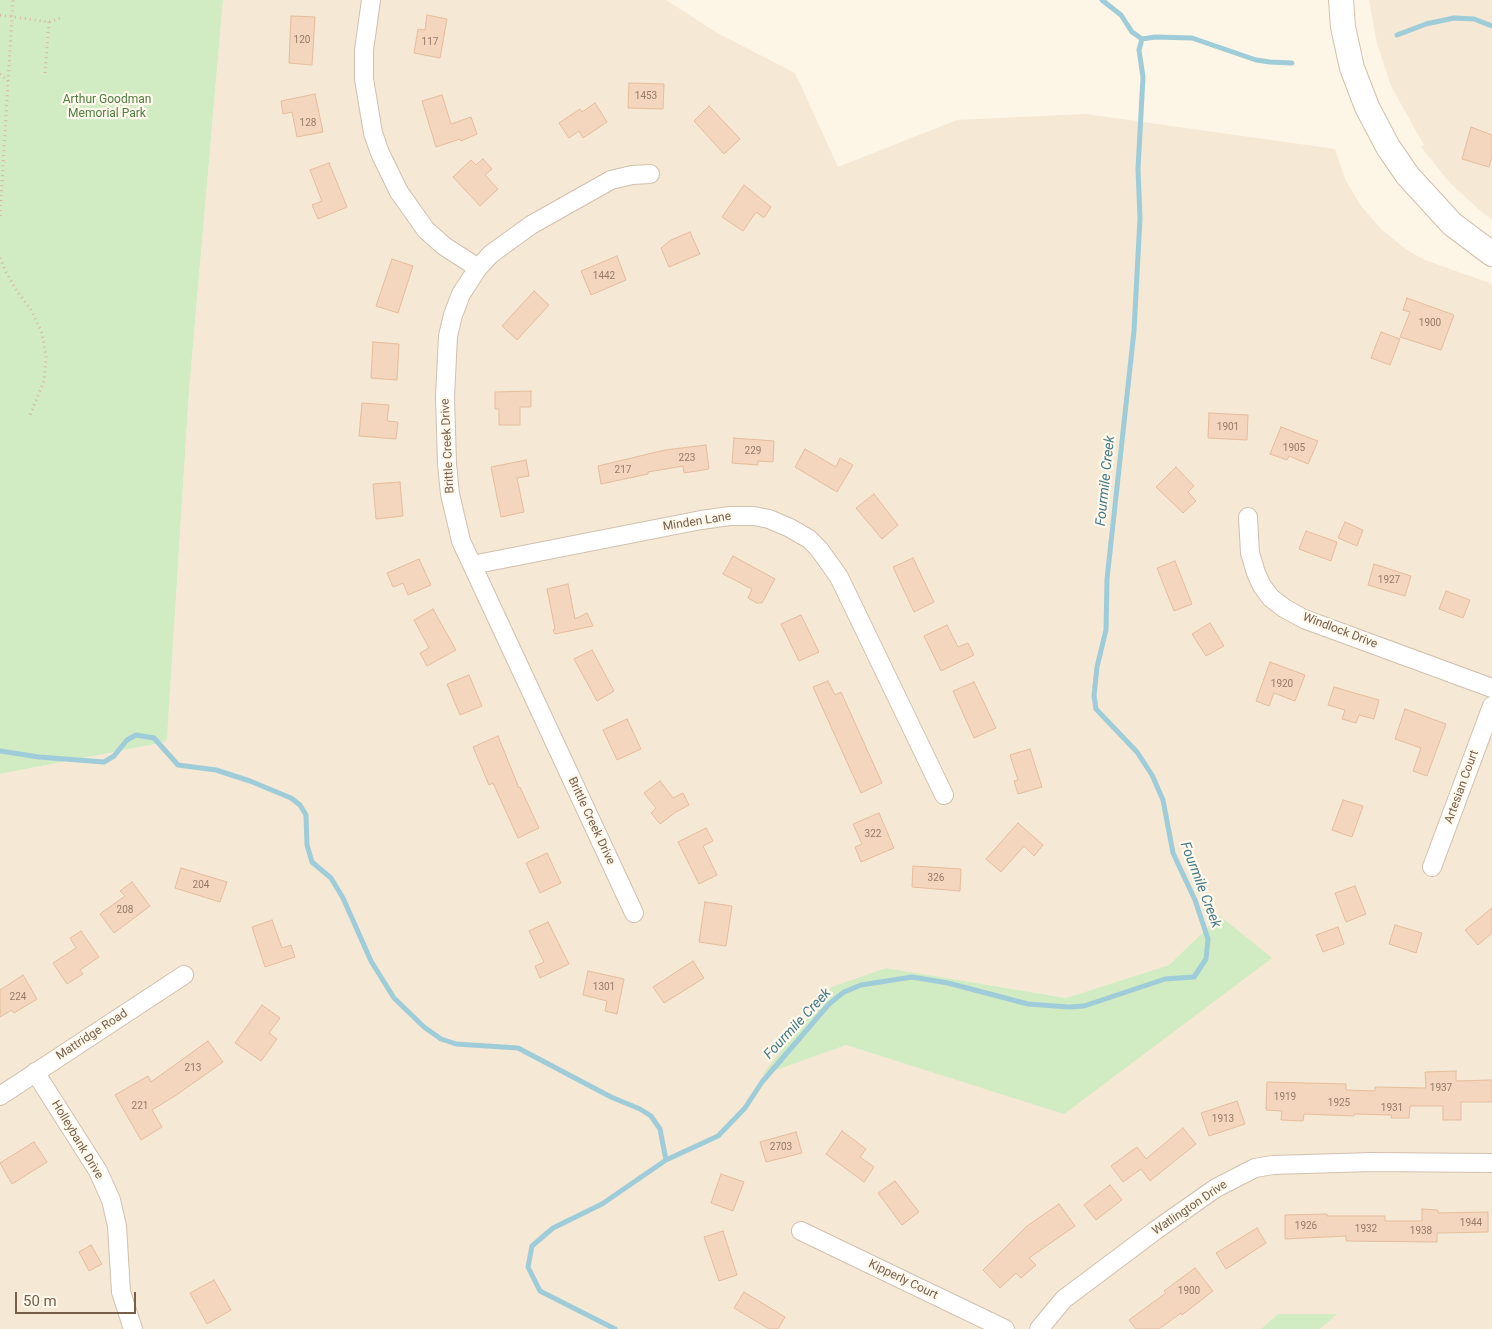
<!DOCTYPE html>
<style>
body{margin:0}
#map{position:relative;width:1492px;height:1329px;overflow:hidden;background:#fdf5e6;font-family:Roboto,sans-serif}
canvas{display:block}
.scale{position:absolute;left:15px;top:1292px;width:121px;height:22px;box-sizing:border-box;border:2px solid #775d4a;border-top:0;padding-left:6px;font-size:15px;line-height:18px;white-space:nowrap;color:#775d4a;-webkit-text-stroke:4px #fff9ec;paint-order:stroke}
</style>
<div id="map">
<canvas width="1492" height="1329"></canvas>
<div class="scale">50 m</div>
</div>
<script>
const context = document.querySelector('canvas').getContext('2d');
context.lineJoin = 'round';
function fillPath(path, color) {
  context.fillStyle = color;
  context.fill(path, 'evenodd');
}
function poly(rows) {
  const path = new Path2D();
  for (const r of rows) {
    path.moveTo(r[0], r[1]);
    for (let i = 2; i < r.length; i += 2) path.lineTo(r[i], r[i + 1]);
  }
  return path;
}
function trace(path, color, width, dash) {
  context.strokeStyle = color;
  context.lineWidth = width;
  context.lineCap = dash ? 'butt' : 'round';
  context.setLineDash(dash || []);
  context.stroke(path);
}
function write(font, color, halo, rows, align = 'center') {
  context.font = font + ' Roboto,sans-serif';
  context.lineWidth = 4.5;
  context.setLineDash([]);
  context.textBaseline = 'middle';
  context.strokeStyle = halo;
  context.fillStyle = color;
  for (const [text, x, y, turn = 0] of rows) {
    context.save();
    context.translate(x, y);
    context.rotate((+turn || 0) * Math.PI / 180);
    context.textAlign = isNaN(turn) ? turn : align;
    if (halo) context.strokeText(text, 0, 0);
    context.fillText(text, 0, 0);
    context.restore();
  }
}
const residential = poly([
 [223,0,666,0,717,33,795,73,838,167,957,120,1086,114,1335,149,1345,179,1361,206,1382,230,1407,250,1425,260,1492,284,1492,1329,1320,1329,1336,1314,1278,1314,1261,1329,0,1329,0,774,165,742,167,739,189,391],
 [1220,916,1064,1113,846,1045,763,1074,886,968,1066,998,1169,965],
 [1369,0,1492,0,1492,219,1484,214,1450,183,1421,147,1424,145,1391,86,1377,43]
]);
const green = poly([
 [0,0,223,0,189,391,167,739,165,742,0,774],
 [1220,916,1272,958,1064,1114,846,1045,762,1075,832,987,886,968,1066,998,1169,965],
 [1278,1314,1337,1314,1320,1329,1261,1329]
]);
const stream = poly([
 [1102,0,1121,15,1132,32,1142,39],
 [1397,35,1426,24,1454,18,1474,19,1492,26],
 [1142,39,1155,37,1192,38,1256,60,1270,62,1292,63],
 [0,751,39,757,104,762,114,756,127,740,136,735,154,738,178,765,216,770,250,781,291,798,300,805,306,815,307,845,312,862,331,878,343,898,371,961,394,998,424,1027,441,1039,456,1044,518,1048,611,1097,640,1109,651,1116,660,1129,666,1160],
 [615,1329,540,1291,528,1267,532,1246,553,1228,602,1204,666,1160,718,1136,745,1108,762,1082,829,1004,844,992,861,985,912,977,948,983,1028,1004,1069,1007,1084,1006,1165,979,1194,977,1206,959,1208,939,1195,900,1173,853,1163,800,1152,775,1137,752,1096,709,1094,696,1097,667,1106,630,1107,579,1134,331,1140,218,1138,169,1143,77,1139,50,1142,39]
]);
const building = poly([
 [427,15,447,19,440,58,414,53,418,29,425,30,427,15],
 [291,16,315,17,312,65,289,63,291,16],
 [629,83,664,84,663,109,628,108,629,83],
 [315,94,323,132,297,137,292,112,283,114,281,101,315,94],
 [442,95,451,124,471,117,477,134,461,141,460,139,436,147,422,101,442,95],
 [595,103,607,122,583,138,579,131,569,138,559,123,580,109,582,112,595,103],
 [709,106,740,139,724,154,694,121,709,106],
 [1471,127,1492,135,1492,157,1489,167,1462,159,1471,127],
 [483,159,492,169,485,175,498,189,480,206,453,177,471,160,476,165,483,159],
 [329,163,347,207,318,219,312,205,322,201,310,170,329,163],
 [744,185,771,207,764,218,756,212,743,231,722,217,744,185],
 [690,232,700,254,669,267,661,248,671,240,690,232],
 [617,256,626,280,591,295,581,271,617,256],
 [392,259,413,266,398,313,376,306,392,259],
 [534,291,549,305,517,340,502,326,534,291],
 [1407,298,1454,315,1441,350,1400,337,1410,312,1403,310,1407,298],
 [1381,332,1400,339,1390,365,1371,358,1381,332],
 [373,342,399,344,397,380,371,378,373,342],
 [531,391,531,407,520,407,520,425,499,425,499,409,495,409,495,392,531,391],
 [362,403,389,405,387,421,398,422,396,439,359,436,362,403],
 [1209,413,1248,415,1247,440,1208,438,1209,413],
 [1281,427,1318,441,1308,464,1289,456,1287,460,1270,454,1281,427],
 [734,438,774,441,773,462,758,461,758,465,732,463,734,438],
 [706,445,709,469,684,473,683,466,648,472,648,474,601,484,598,466,665,450,706,445],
 [805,449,836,467,840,458,853,465,837,492,795,467,805,449],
 [526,460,529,476,517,478,524,512,501,517,491,467,526,460],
 [1176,467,1194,486,1188,492,1196,501,1183,513,1156,487,1176,467],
 [400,482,403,516,376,519,373,484,400,482],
 [874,494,898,525,882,539,856,508,874,494],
 [1345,522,1363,530,1357,546,1338,538,1345,522],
 [1306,531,1337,542,1331,561,1299,549,1306,531],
 [733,556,775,579,762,603,757,603,748,598,752,589,723,574,733,556],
 [913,558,934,602,914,612,893,567,913,558],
 [419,559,431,585,408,595,403,583,393,587,387,573,419,559],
 [1175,561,1192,604,1174,611,1157,568,1175,561],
 [1374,564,1411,576,1405,596,1368,585,1374,564],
 [568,584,575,619,587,613,593,626,555,634,553,630,555,629,547,589,568,584],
 [1446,591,1470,600,1463,618,1439,609,1446,591],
 [433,609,456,650,427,666,420,653,429,648,414,620,433,609],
 [801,615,819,652,799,661,781,624,801,615],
 [1210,623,1224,646,1206,656,1192,634,1210,623],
 [947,625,958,647,968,643,974,655,941,671,924,636,947,625],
 [592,650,614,691,597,701,574,659,592,650],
 [1270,662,1305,675,1295,701,1274,693,1269,706,1256,701,1270,662],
 [469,675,482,706,460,715,447,684,469,675],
 [828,681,835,695,841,692,882,783,861,793,813,687,828,681],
 [974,682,996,728,974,738,953,691,974,682],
 [1334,687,1379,700,1374,719,1359,715,1356,723,1342,719,1345,710,1328,705,1334,687],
 [1405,709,1446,724,1427,776,1413,771,1421,748,1395,739,1405,709],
 [627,719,641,749,617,760,603,730,627,719],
 [498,736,519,788,520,787,539,828,518,838,493,783,489,785,473,747,498,736],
 [1030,749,1042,787,1018,794,1014,781,1018,780,1010,755,1030,749],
 [660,781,673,798,683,793,689,805,676,812,660,824,651,813,656,808,644,793,660,781],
 [1343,800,1363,806,1352,837,1332,830,1343,800],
 [879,813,894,848,861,862,855,847,862,844,853,824,879,813],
 [1018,823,1043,845,1034,856,1024,846,1001,872,986,859,1018,823],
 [706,828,713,841,703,846,717,875,699,884,678,842,706,828],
 [547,853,561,883,540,893,526,863,547,853],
 [913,866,961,869,960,891,912,887,913,866],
 [181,868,227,882,220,902,175,888,181,868],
 [132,882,150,906,114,933,100,914,125,896,120,891,132,882],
 [1355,886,1366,914,1346,922,1335,893,1355,886],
 [705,902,732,906,726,946,699,942,705,902],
 [1492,908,1492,933,1478,945,1465,930,1492,908],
 [272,920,282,948,291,945,295,957,265,967,252,927,272,920],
 [548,922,569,964,540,978,535,966,544,962,529,931,548,922],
 [1395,925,1422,933,1416,953,1389,944,1395,925],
 [1338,927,1344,944,1323,952,1316,935,1338,927],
 [81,931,99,957,80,970,83,974,67,984,53,963,76,948,70,938,81,931],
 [693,961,704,978,664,1003,653,987,693,961],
 [588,971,624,979,617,1014,605,1011,607,1001,583,995,588,971],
 [23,975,37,999,14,1013,12,1010,0,1017,0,990,23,975],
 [262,1005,280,1018,269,1033,277,1039,261,1061,235,1043,262,1005],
 [208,1041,223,1062,175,1096,152,1110,162,1127,141,1140,115,1095,148,1076,151,1082,208,1041],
 [1456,1071,1456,1081,1492,1080,1492,1102,1461,1102,1461,1120,1443,1120,1443,1106,1410,1106,1409,1118,1391,1118,1392,1115,1354,1114,1354,1116,1304,1114,1303,1121,1281,1120,1282,1111,1266,1110,1267,1082,1346,1084,1346,1090,1375,1091,1375,1087,1426,1088,1425,1072,1456,1071],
 [1237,1101,1245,1124,1209,1136,1201,1113,1237,1101],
 [1183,1128,1196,1144,1150,1181,1141,1169,1123,1182,1111,1166,1137,1147,1146,1159,1183,1128],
 [842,1131,866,1149,860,1157,874,1167,864,1182,826,1154,842,1131],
 [796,1132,802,1153,766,1162,760,1142,796,1132],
 [34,1142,47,1162,12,1184,0,1163,34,1142],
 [721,1174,744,1182,733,1211,711,1203,721,1174],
 [895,1181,919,1212,902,1225,878,1193,895,1181],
 [1110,1185,1122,1200,1096,1220,1084,1205,1110,1185],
 [1059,1204,1075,1226,1029,1258,1036,1265,1021,1278,1016,1273,1000,1288,983,1270,1027,1226,1059,1204],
 [1422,1209,1438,1210,1438,1213,1488,1212,1488,1232,1437,1233,1437,1242,1346,1241,1346,1236,1285,1239,1285,1215,1327,1214,1327,1216,1385,1216,1385,1221,1422,1221,1422,1209],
 [1257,1228,1266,1243,1226,1269,1216,1253,1257,1228],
 [723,1231,737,1275,719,1281,704,1237,723,1231],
 [91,1245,102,1264,89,1271,79,1252,91,1245],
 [1195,1268,1213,1291,1182,1315,1181,1313,1159,1329,1136,1329,1129,1320,1166,1293,1164,1291,1195,1268],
 [214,1280,231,1310,207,1324,190,1293,214,1280],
 [744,1292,785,1317,778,1329,769,1329,734,1308,744,1292]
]);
const path = poly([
 [0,15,49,22,60,18],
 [45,73,49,22],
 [0,74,8,81],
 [0,216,13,0],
 [0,258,6,272,15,288,31,310,42,333,46,357,44,381,30,415]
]);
const minor = poly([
 [371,0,364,50,364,79,373,133,380,153,399,192,426,230,444,246,478,268],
 [1248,517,1250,553,1256,573,1262,586,1271,598,1284,608,1304,619,1492,688],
 [472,565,701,520,730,516,754,516,769,519,790,528,809,539,819,549,839,577,944,795],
 [1432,867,1492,706],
 [634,913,461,541,450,494,447,464,445,397,448,336,453,315,461,294,478,268,491,254,531,225,611,180,632,175,650,174],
 [35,1072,98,1171,111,1200,117,1226,121,1292,133,1329],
 [0,1096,184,975],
 [801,1231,1005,1329],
 [1039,1329,1064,1299,1156,1230,1216,1188,1255,1168,1273,1165,1372,1162,1492,1163]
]);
const secondary = poly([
 [1341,0,1343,27,1352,68,1367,107,1388,147,1408,176,1452,224,1492,254]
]);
const numberNames = [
 ["120",302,40],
 ["117",430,42],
 ["1453",646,96],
 ["128",308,123],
 ["1442",604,276],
 ["1900",1430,323],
 ["1901",1228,427],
 ["1905",1294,448],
 ["229",753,451],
 ["223",687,458],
 ["217",623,470],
 ["1927",1389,580],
 ["1920",1282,684],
 ["322",873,834],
 ["326",936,878],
 ["204",201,885],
 ["208",125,910],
 ["1301",604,987],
 ["224",18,997],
 ["213",193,1068],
 ["1937",1441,1088],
 ["1919",1285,1097],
 ["1925",1339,1103],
 ["221",140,1106],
 ["1931",1392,1108],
 ["1913",1223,1119],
 ["2703",781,1147],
 ["1944",1471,1223],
 ["1926",1306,1226],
 ["1932",1366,1229],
 ["1938",1421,1231],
 ["1900",1189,1291]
];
const parkNames = [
 ["Arthur Goodman",107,100],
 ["Memorial Park",107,114]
];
const streetNames = [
 ["Brittle Creek Drive",448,446,-93],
 ["Minden Lane",697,522,-9],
 ["Windlock Drive",1340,631,21],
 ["Artesian Court",1462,787,-70],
 ["Brittle Creek Drive",591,821,65],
 ["Mattridge Road",92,1035,-33],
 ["Holleybank Drive",77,1140,59],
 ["Watlington Drive",1190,1208,-34],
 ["Kipperly Court",903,1280,26]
];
const waterNames = [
 ["Fourmile Creek",1106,481,-84],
 ["Fourmile Creek",1200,885,69],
 ["Fourmile Creek",798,1024,-47]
];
fillPath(residential, '#f5e8d4');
fillPath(green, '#d1ebc3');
trace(stream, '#9fccd9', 5);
fillPath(building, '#f3d6bd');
trace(building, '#e6bd9d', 1);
trace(minor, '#d1c0ae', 20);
trace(secondary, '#d4c0ab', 26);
trace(path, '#d8b99f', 3, [1, 4]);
trace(minor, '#fff', 18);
trace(secondary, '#fff', 24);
write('10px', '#967b67', null, numberNames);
write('12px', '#4f7d42', '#fff9ec', parkNames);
write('12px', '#775d4a', '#fff9ec', streetNames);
write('italic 14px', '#427a8b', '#fff9ec', waterNames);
</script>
